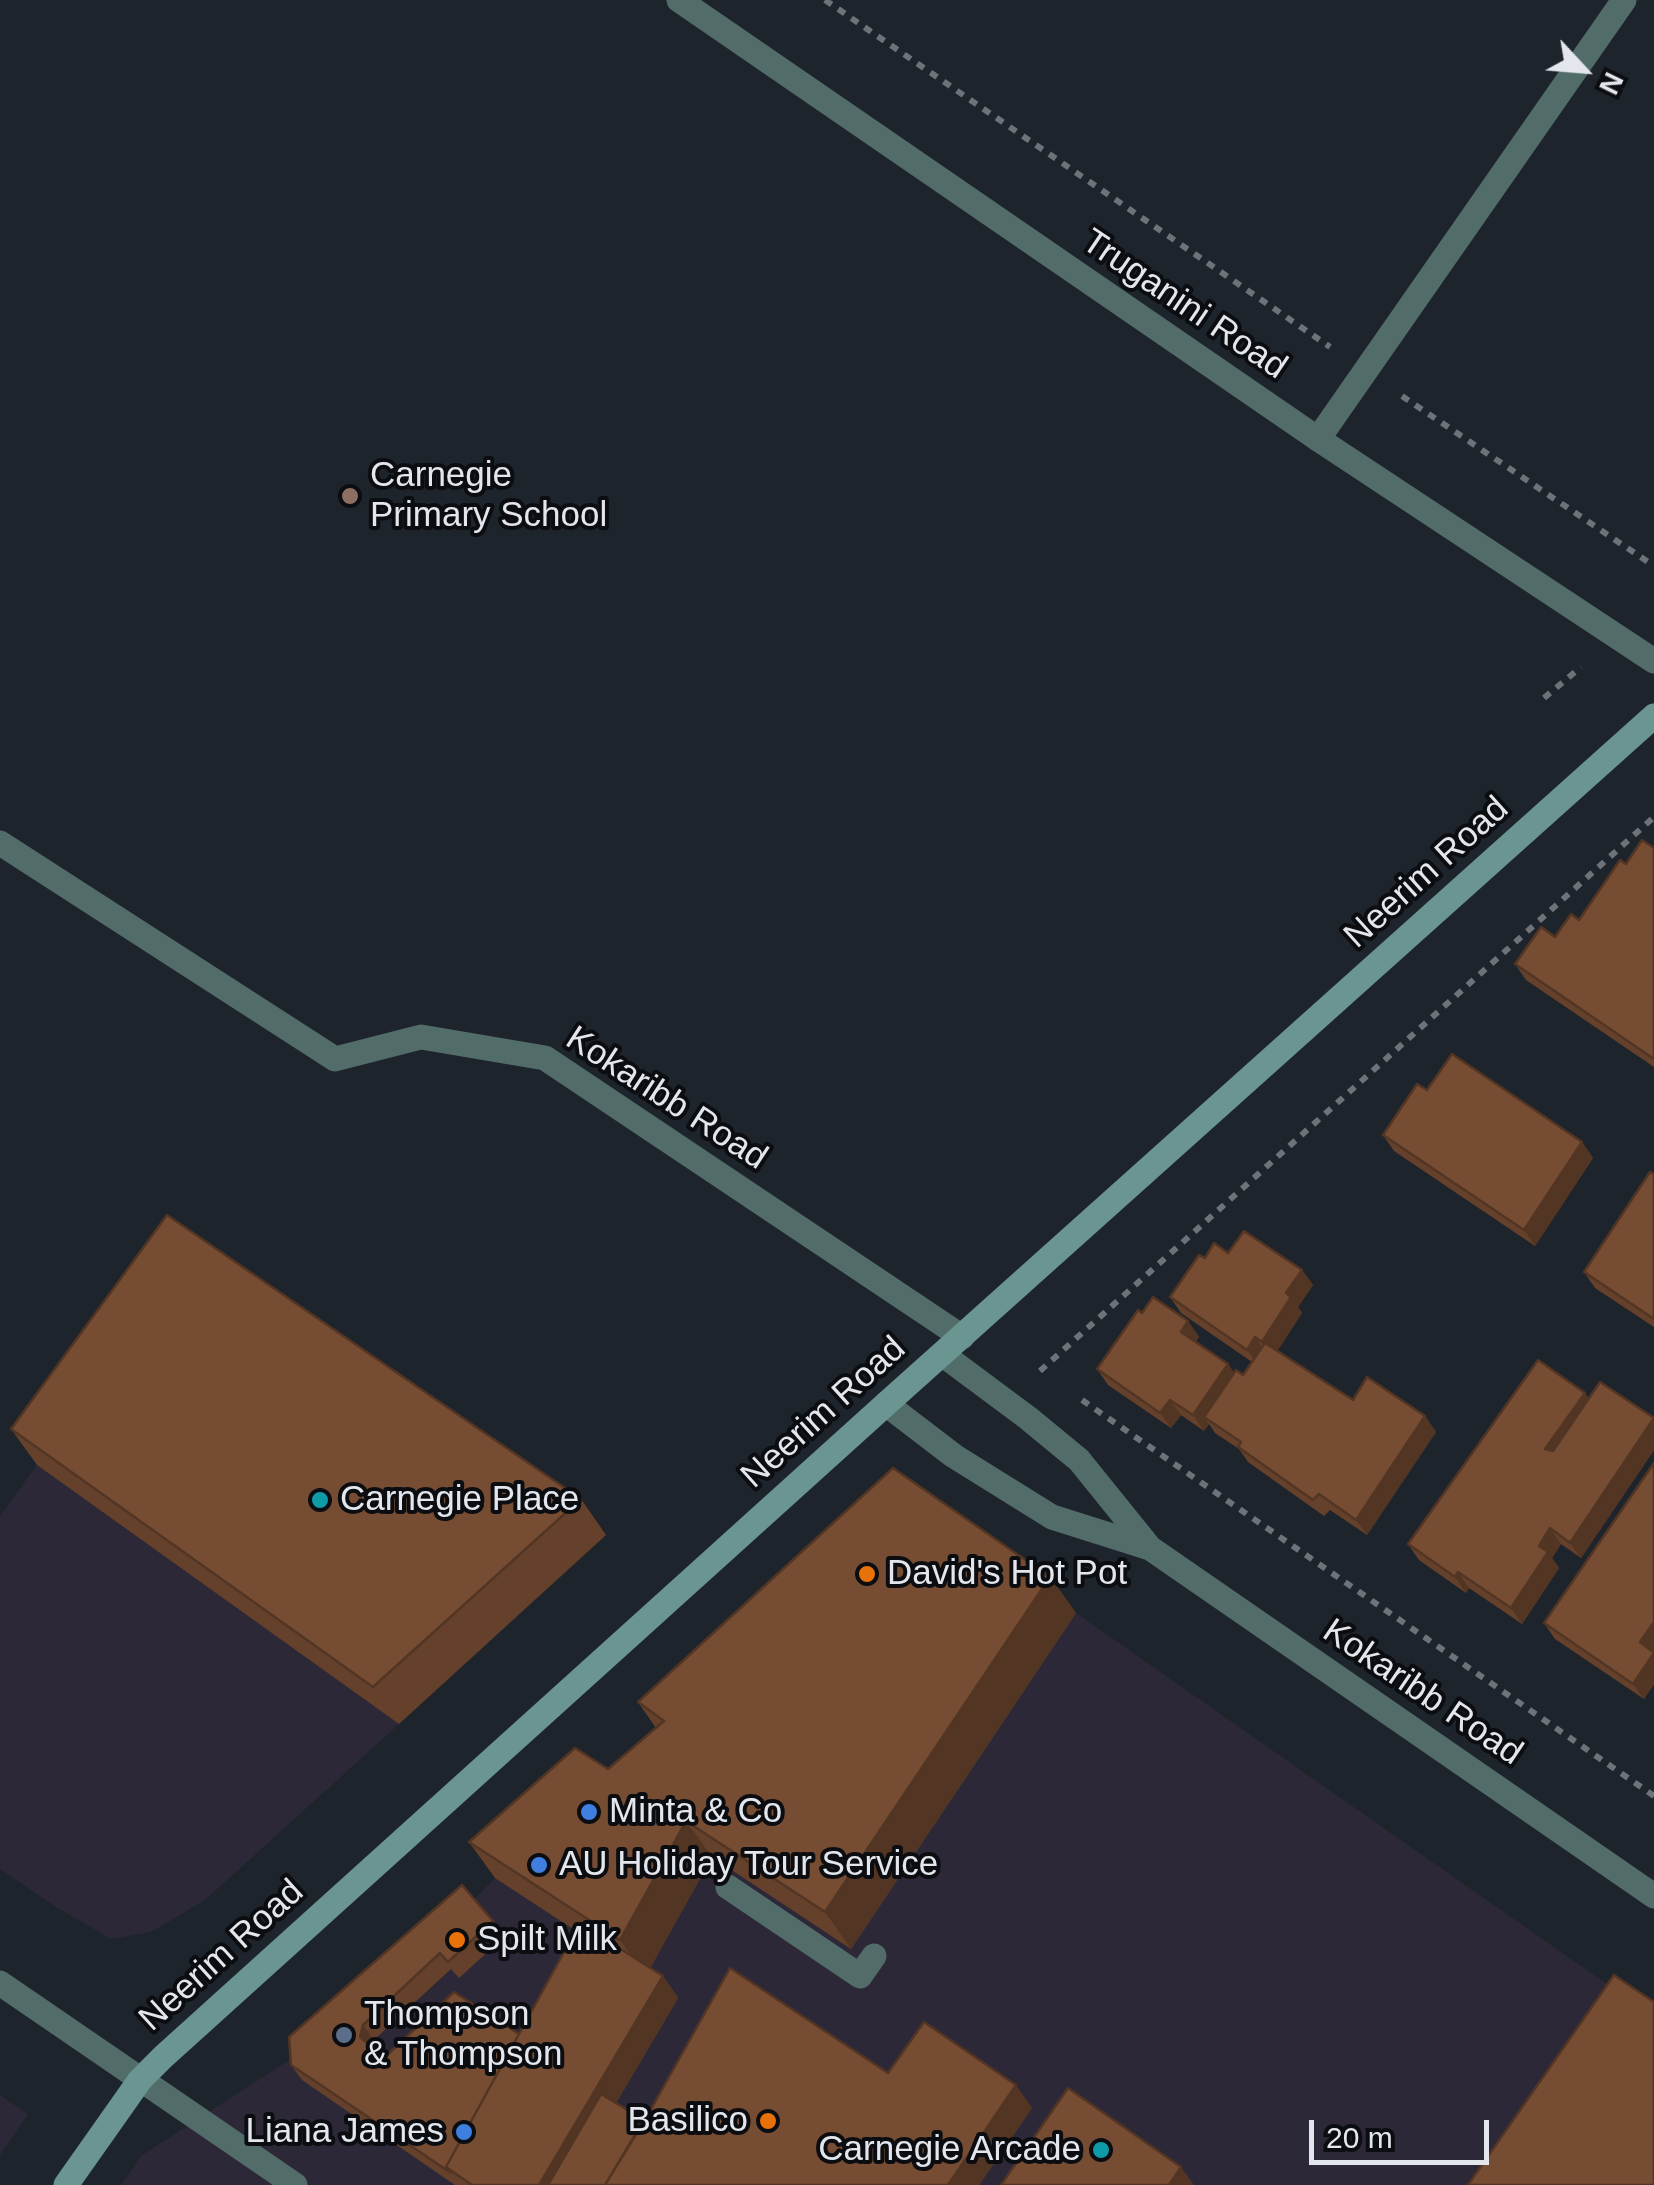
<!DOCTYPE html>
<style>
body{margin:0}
#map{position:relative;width:1654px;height:2185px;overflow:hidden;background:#1e242c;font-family:Helvetica,sans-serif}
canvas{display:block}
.north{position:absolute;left:1534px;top:20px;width:100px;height:100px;-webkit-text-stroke:8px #0b0d11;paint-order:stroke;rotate:116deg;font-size:28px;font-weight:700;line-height:40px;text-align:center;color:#e3e7ed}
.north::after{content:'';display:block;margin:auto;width:35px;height:45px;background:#e3e7ed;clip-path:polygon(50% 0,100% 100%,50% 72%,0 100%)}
.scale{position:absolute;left:1309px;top:2120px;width:180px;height:45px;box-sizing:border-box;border:5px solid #e3e7ed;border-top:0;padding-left:12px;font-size:30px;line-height:35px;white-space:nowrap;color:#e3e7ed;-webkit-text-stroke:8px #0b0d11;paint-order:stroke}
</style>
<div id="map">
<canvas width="1654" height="2185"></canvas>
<div class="north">N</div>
<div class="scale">20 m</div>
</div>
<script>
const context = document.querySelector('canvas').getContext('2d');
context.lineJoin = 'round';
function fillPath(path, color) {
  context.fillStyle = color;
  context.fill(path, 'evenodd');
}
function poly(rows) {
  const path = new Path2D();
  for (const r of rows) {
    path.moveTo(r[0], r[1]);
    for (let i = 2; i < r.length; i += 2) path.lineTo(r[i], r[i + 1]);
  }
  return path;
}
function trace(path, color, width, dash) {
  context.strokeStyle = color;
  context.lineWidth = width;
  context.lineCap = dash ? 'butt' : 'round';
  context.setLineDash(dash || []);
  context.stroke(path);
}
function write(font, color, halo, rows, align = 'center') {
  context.font = font + ' Helvetica,sans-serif';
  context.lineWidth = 8;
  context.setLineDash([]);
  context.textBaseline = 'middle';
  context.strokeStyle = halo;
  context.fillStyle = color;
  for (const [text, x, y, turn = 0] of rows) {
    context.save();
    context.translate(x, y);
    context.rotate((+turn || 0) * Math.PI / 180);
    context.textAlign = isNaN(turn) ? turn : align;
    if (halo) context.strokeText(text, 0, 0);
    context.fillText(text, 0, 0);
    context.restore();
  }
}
const commercial = poly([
 [37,1465,399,1724,205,1900,151,1932,111,1939,56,1907,0,1869,0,1516],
 [1076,1613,1654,2017,1654,2185,121,2185,141,2156,300,2053,473,1901,495,1878],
 [0,2095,28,2114,0,2155]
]);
const path = poly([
 [825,0,1330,347],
 [1402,396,1654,566],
 [1544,698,1581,667],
 [1040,1371,1654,817],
 [1082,1400,1654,1796]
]);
const service = poly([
 [1318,439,1624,0],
 [728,1887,860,1976,874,1956]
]);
const minor = poly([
 [679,0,1318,439,1654,661],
 [0,843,335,1059,421,1037,545,1058,962,1337],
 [942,1354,1028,1418,1079,1460,1150,1548,1654,1896],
 [886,1404,954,1456,1052,1517,1150,1548]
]);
const tertiary = poly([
 [0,1983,295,2185]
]);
const secondary = poly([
 [66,2185,140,2080,163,2057,886,1404,1654,716]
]);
const wall = poly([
 [1654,848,1654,1067,1526,980,1515,964,1579,920,1626,864],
 [1427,1090,1582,1142,1593,1158,1535,1246,1394,1151,1383,1135],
 [1654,1174,1654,1327,1595,1288,1584,1272],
 [1228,1253,1302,1270,1313,1285,1298,1307,1302,1313,1277,1351,1353,1400,1425,1416,1436,1432,1367,1535,1330,1510,1324,1516,1248,1462,1239,1449,1215,1433,1209,1424,1204,1431,1181,1415,1171,1428,1108,1385,1097,1369,1142,1313,1188,1321,1199,1337,1195,1342,1228,1364,1234,1373,1243,1375,1252,1362,1181,1313,1170,1297,1205,1258],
 [1585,1393,1589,1399,1654,1419,1654,1450,1581,1558,1561,1544,1552,1558,1559,1568,1522,1624,1469,1588,1466,1593,1419,1560,1408,1544],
 [11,1429,581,1499,606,1535,399,1724,37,1465],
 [1654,1463,1654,1684,1644,1699,1555,1639,1544,1623],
 [1050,1577,1076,1613,851,1949,712,1857,650,1968,663,1976,678,1998,616,2103,644,2120,888,2073,1032,2108,979,2185,455,2185,302,2080,291,2065,289,2037,493,1921,504,1937,459,1978,451,1969,374,2040,372,2047,385,2057,519,2034,576,1931,495,1878,469,1842,608,1769,656,1728,638,1702]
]);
const shadedWall = poly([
 [1582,1142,1593,1158,1535,1246,1524,1230],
 [1302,1270,1313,1285,1298,1307,1302,1313,1273,1358,1262,1342,1286,1293],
 [1188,1321,1199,1337,1192,1348,1181,1332],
 [1255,1337,1266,1353,1258,1365,1247,1350],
 [1228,1364,1239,1380,1204,1417,1209,1424,1204,1431,1193,1415],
 [1585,1393,1596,1409,1556,1465,1545,1449],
 [1170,1400,1181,1415,1171,1428,1160,1413],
 [1425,1416,1436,1432,1367,1535,1356,1520],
 [1654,1418,1654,1450,1581,1558,1570,1543],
 [1550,1528,1561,1544,1552,1558,1559,1568,1522,1624,1511,1608,1539,1546],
 [1458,1572,1469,1588,1466,1593,1455,1577],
 [1050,1577,1076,1613,851,1949,825,1912],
 [1654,1622,1654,1684,1644,1699,1633,1684,1640,1642],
 [686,1821,712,1857,646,1976,620,1940],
 [663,1976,678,1998,568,2185,539,2185],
 [363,2025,374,2040,371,2053,360,2037],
 [1016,2085,1032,2108,979,2185,948,2185],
 [1181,2167,1194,2185,1169,2185]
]);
const building = poly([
 [1642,840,1654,848,1654,1059,1515,964,1541,927,1555,937,1571,914,1579,920,1620,860,1626,864,1642,840],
 [1452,1054,1582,1142,1524,1230,1383,1135,1417,1084,1427,1090,1452,1054],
 [1650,1172,1654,1174,1654,1319,1584,1272,1650,1172],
 [167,1215,581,1499,373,1687,11,1429,167,1215],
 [1244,1231,1302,1270,1286,1293,1291,1297,1262,1342,1255,1337,1247,1350,1170,1297,1199,1255,1205,1258,1214,1243,1228,1253,1244,1231],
 [1153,1297,1188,1321,1181,1332,1228,1364,1193,1415,1170,1400,1160,1413,1097,1369,1138,1310,1142,1313,1153,1297],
 [1265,1343,1353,1400,1367,1377,1425,1416,1356,1520,1319,1494,1313,1500,1238,1447,1241,1442,1204,1417,1236,1370,1243,1375,1265,1343],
 [1538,1360,1585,1393,1545,1449,1553,1451,1600,1382,1654,1418,1570,1543,1550,1528,1539,1546,1548,1552,1511,1608,1458,1572,1455,1577,1408,1544,1538,1360],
 [1654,1463,1654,1622,1640,1642,1654,1653,1633,1684,1544,1623,1654,1463],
 [893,1468,1050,1577,825,1912,686,1821,620,1940,469,1842,575,1748,608,1769,664,1721,638,1702,893,1468],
 [462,1885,493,1921,448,1962,440,1953,363,2025,360,2037,385,2057,454,1992,519,2034,446,2167,451,2173,291,2065,289,2037,462,1885],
 [580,1923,663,1976,539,2185,472,2185,446,2167,580,1923],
 [730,1968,888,2073,924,2022,1016,2085,948,2185,605,2185,646,2118,730,1968],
 [1614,1975,1654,2002,1654,2185,1468,2185,1614,1975],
 [1068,2088,1181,2167,1169,2185,1001,2185,1068,2088],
 [601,2094,644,2120,605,2185,548,2185,601,2094]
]);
const markers = [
 [350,496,10,"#8d6e63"],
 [320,1500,10,"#0f9aa8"],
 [867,1574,10,"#e8710a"],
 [589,1812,10,"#3f7fe0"],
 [539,1865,10,"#3f7fe0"],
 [457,1940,10,"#e8710a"],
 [344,2035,10,"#5c6f8a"],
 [768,2121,10,"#e8710a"],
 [464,2132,10,"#3f7fe0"],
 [1101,2150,10,"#0f9aa8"]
];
const streetNames = [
 ["Truganini Road",1184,305,34],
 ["Neerim Road",1427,873,-42],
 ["Kokaribb Road",666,1099,33],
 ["Neerim Road",824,1413,-42],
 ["Kokaribb Road",1422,1693,34],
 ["Neerim Road",222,1956,-42]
];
const poiNames = [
 ["Carnegie",370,476],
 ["Primary School",370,516],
 ["Carnegie Place",340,1500],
 ["David's Hot Pot",887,1574],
 ["Minta & Co",609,1812],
 ["AU Holiday Tour Service",559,1865],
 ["Spilt Milk",477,1940],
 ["Thompson",364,2015],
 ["& Thompson",364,2055],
 ["Basilico",748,2121,"right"],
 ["Liana James",444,2132,"right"],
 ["Carnegie Arcade",1081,2150,"right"]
];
fillPath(commercial, '#2d2838');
trace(path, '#6e737a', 6, [8, 8]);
trace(service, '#526c69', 25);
trace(minor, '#526c69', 25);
trace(tertiary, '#526c69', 25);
trace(secondary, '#6a9591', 25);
fillPath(wall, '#65412c');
fillPath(shadedWall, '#533524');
fillPath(building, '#764c33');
trace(building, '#533524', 2.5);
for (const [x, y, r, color] of markers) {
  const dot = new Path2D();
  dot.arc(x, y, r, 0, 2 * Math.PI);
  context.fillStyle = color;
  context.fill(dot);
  trace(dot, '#0b0d11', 4);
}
write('35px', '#e3e7ed', '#0b0d11', streetNames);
write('35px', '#e3e7ed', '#0b0d11', poiNames, 'left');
</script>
